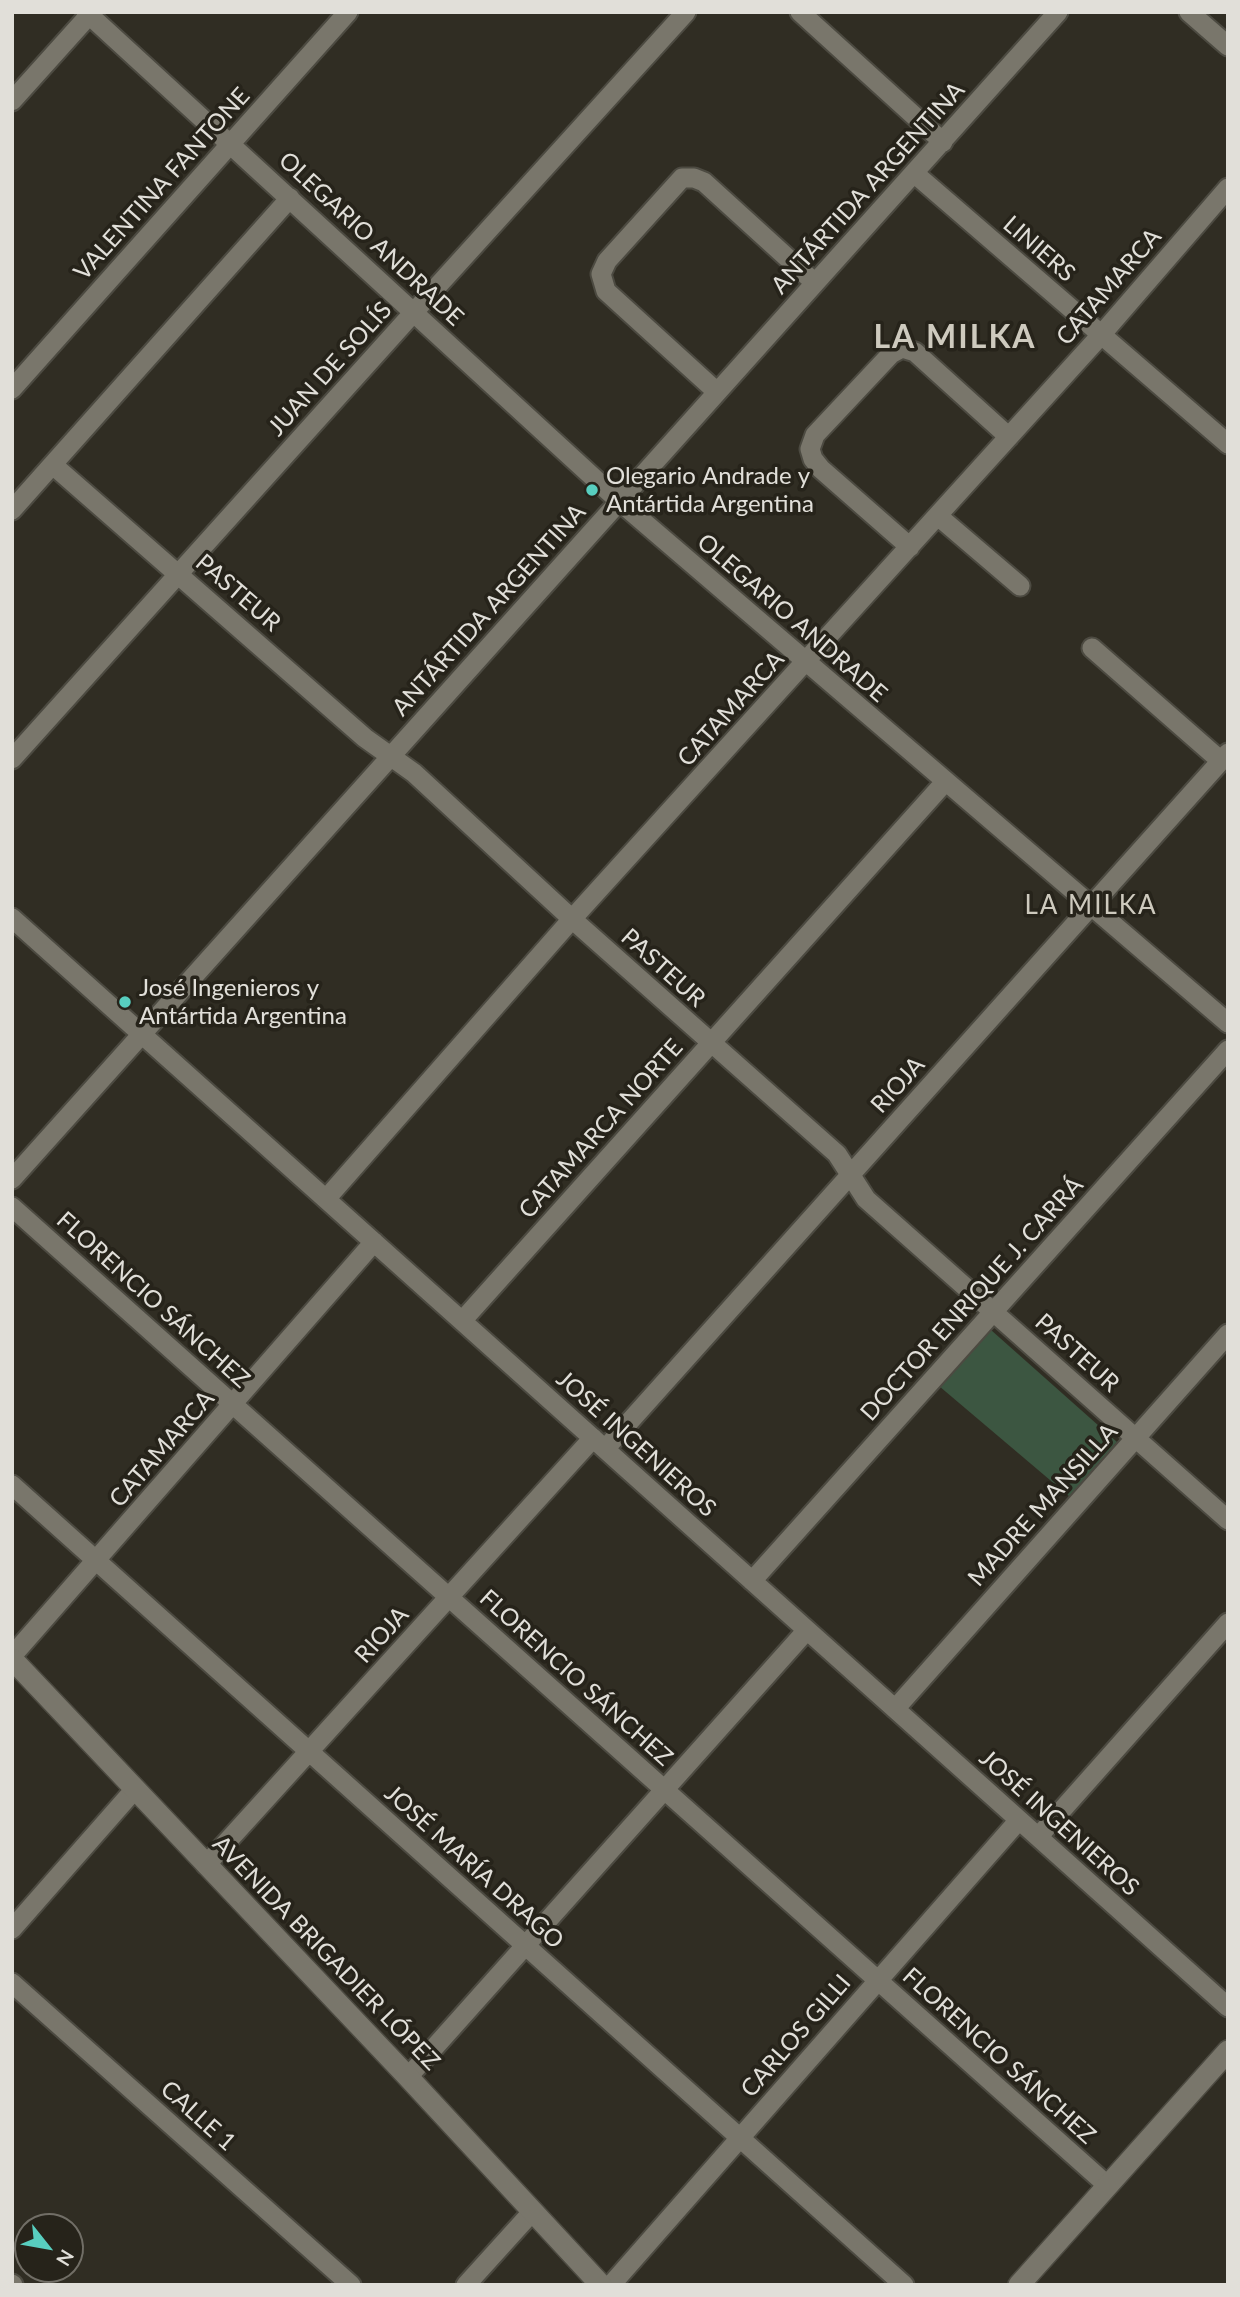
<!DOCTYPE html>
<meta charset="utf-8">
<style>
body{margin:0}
#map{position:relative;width:1240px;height:2297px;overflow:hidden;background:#302d23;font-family:Lato,sans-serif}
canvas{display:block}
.frame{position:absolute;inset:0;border:14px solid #e1dfd9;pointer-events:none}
.north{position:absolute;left:14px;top:2213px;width:70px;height:70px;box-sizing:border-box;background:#26231a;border:2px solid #716e66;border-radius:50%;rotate:121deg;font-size:19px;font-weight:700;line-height:28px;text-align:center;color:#e1dfd9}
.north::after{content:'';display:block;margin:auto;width:24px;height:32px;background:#58cebf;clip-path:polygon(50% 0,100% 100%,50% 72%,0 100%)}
</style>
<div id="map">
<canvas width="1240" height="2297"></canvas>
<div class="frame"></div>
<div class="north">N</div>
</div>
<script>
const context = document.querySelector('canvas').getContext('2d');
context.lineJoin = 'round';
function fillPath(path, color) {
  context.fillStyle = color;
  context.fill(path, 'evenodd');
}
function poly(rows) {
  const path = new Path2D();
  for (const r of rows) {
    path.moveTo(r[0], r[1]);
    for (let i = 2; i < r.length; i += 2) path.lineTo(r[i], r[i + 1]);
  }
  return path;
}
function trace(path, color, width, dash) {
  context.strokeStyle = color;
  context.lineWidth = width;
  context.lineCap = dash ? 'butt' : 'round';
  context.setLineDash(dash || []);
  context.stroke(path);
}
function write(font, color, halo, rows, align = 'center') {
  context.font = font + ' Lato,sans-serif';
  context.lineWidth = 7;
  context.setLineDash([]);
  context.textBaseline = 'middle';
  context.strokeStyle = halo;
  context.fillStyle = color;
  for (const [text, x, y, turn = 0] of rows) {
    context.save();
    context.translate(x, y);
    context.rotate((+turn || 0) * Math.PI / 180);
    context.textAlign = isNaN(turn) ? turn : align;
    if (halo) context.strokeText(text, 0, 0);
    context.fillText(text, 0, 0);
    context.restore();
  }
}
const green = poly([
 [991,1330,1117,1442,1070,1497,939,1386]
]);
const street = poly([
 [86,12,619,501,1228,1023],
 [800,12,943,142],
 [1189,12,1228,46],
 [12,101,92,12],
 [914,173,1228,444],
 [12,389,348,12],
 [717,392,606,291,601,274,607,261,682,178,694,178,704,182,815,283],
 [53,465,365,738,414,773,572,919,837,1154,866,1199,1228,1520],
 [12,510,290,198],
 [938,516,1020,586],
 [910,547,821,469,813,459,810,449,815,435,891,354,902,348,915,352,1009,437],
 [1092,648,1221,761],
 [12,759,414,312,686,12],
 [12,918,1228,2007],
 [12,1179,1058,12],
 [326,1199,572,919,1101,335,1228,188],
 [12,1207,1107,2185],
 [462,1321,945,782],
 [605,1449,1228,753],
 [12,1485,904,2285],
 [752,1581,1228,1050],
 [12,1656,374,1242],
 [895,1709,1228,1334],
 [1038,1837,1228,1623],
 [206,1865,593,1438],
 [12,1929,135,1789],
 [12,1983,351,2285],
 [408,2077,807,1630],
 [12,2284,13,2285],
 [466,2285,532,2212],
 [611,2285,1019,1820]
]);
const secondary = poly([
 [12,1659,408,2077,601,2285],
 [1019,2285,1228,2051]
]);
const markers = [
 [592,490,7,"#58cebf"],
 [125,1002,7,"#58cebf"]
];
const streetNames = [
 ["VALENTINA FANTONE",162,184,-48],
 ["ANTÁRTIDA ARGENTINA",868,188,-48],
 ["OLEGARIO ANDRADE",371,239,43],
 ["LINIERS",1039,249,41],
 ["CATAMARCA",1109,287,-49],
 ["JUAN DE SOLÍS",330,369,-48],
 ["PASTEUR",238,593,41],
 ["ANTÁRTIDA ARGENTINA",489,610,-48],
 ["OLEGARIO ANDRADE",792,618,41],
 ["CATAMARCA",731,709,-48],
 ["PASTEUR",663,968,42],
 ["RIOJA",898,1085,-48],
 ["CATAMARCA NORTE",601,1129,-48],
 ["DOCTOR ENRIQUE J. CARRÁ",972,1299,-48],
 ["FLORENCIO SÁNCHEZ",153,1300,42],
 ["PASTEUR",1077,1353,42],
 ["JOSÉ INGENIEROS",636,1444,42],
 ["CATAMARCA",162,1449,-49],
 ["MADRE MANSILLA",1043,1505,-48],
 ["RIOJA",382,1635,-48],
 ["FLORENCIO SÁNCHEZ",576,1678,42],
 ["JOSÉ INGENIEROS",1059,1823,42],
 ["JOSÉ MARÍA DRAGO",474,1867,42],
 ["AVENIDA BRIGADIER LÓPEZ",326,1953,46],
 ["CARLOS GILLI",796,2036,-49],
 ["FLORENCIO SÁNCHEZ",999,2056,42],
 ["CALLE 1",198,2116,42]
];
const poiNames = [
 ["Olegario Andrade y",606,476],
 ["Antártida Argentina",606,504],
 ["José Ingenieros y",139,988],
 ["Antártida Argentina",139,1016]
];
const neighbourhoodNames = [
 ["LA MILKA",1091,906]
];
const districtNames = [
 ["LA MILKA",955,338]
];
fillPath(green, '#3c5641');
trace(street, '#4c4a41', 23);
trace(secondary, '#4c4a41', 24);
trace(street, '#79766b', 19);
trace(secondary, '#79766b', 21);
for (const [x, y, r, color] of markers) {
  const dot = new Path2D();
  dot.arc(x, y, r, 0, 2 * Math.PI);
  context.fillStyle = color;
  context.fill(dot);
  trace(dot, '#26231a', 2.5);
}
write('24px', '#e1dfd9', '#26231a', streetNames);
write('24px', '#e1dfd9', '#26231a', poiNames, 'left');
context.letterSpacing = '2px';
write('26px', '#cecabe', '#26231a', neighbourhoodNames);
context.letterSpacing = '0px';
context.letterSpacing = '2px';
write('bold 32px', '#cecabe', '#26231a', districtNames);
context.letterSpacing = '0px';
</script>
